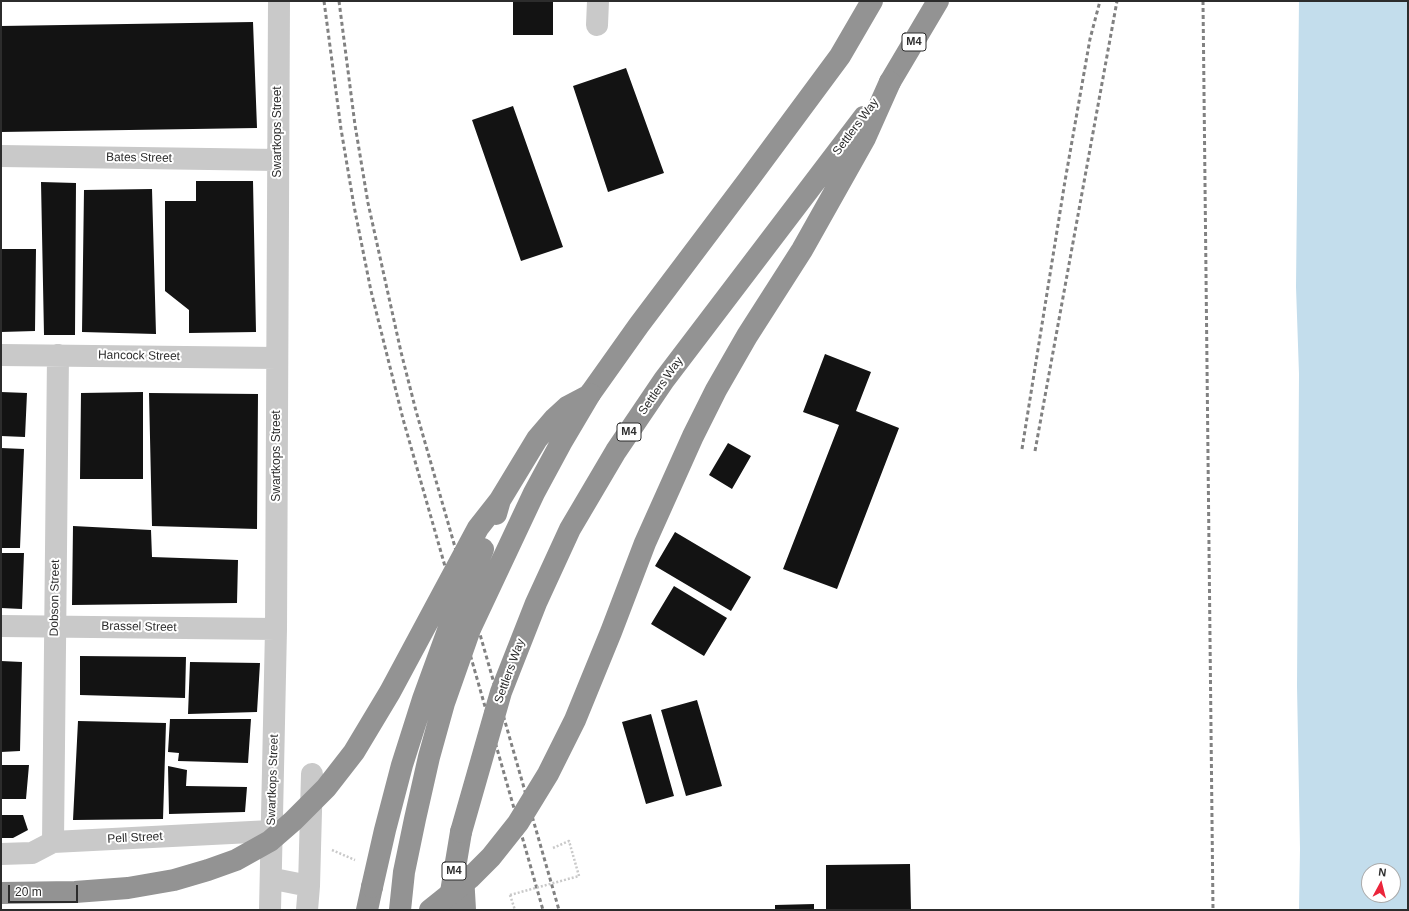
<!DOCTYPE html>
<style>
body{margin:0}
#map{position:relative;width:1409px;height:911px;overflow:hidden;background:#fff;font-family:Helvetica,sans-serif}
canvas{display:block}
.frame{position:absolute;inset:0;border:2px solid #2c2c2c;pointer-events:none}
.north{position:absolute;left:1361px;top:863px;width:40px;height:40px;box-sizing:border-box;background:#fff;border:1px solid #ababab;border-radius:50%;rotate:7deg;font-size:11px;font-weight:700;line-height:16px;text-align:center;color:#2c2c2c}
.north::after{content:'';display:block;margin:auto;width:14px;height:18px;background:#eb253b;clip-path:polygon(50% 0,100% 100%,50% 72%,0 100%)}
.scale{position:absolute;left:8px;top:885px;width:70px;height:18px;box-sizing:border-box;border:2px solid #2c2c2c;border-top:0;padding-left:5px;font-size:12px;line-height:14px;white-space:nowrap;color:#2c2c2c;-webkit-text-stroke:3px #fff;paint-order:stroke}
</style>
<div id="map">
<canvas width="1409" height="911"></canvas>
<div class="frame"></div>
<div class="north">N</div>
<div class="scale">20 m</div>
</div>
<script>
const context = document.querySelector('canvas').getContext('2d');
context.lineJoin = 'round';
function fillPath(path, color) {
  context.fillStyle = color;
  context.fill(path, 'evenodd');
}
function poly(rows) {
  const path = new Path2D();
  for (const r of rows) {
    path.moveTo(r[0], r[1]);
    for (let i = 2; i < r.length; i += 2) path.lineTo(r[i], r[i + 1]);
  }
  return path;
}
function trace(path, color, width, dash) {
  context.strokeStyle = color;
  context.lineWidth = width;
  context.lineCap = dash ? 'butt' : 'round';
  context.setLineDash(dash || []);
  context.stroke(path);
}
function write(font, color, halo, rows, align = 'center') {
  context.font = font + ' Helvetica,sans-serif';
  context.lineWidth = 4;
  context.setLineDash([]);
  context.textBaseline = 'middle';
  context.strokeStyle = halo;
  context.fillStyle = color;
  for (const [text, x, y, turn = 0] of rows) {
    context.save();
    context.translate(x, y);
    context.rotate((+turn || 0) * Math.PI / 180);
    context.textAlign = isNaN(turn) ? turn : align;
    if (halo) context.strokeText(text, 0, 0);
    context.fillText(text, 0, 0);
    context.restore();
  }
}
const water = poly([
 [1299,1,1408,1,1408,910,1299,910,1300,849,1297,686,1299,374,1296,287],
 [1369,871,1393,871,1393,895,1369,895]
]);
const building = poly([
 [513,1,553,1,553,35,513,35],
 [253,22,257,128,1,132,1,26],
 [626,68,664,173,608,192,573,86],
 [513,106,563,247,521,261,472,120],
 [196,181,253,181,256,332,189,333,189,310,165,291,165,201,196,201],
 [41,182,76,183,75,335,44,335],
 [152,189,156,334,82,332,84,190],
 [1,249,36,249,35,331,1,332],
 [825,354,871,372,856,411,899,428,837,589,783,569,839,425,803,412],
 [1,392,27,393,25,437,1,436],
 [143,392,143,479,80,479,81,393],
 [149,393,258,394,257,529,152,526],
 [728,443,751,456,732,489,709,475],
 [1,448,24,449,20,548,1,548],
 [73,526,151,530,152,557,238,560,237,603,72,605],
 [675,532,751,577,731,611,655,566],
 [1,553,24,553,22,609,1,608],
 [674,586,727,618,704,656,651,624],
 [80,656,186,657,185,698,80,695],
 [1,661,22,662,20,751,1,752],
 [190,662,260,663,257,712,188,714],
 [697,700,722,786,686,796,661,710],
 [651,714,674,796,646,804,622,722],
 [170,719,251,719,248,763,178,761,179,753,168,752],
 [78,721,166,723,163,819,73,820],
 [1,765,29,765,26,799,1,799],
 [168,766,187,770,186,786,247,787,245,812,169,814],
 [1,815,23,815,28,830,13,838,1,838],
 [910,864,911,910,826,910,826,865],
 [814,904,814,910,775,910,775,905]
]);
const path = poly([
 [553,848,569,841,579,876],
 [332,850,355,860],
 [510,895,515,910]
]);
const minor = poly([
 [597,25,598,1],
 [1,156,278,160],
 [1,355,277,358],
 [1,626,276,629],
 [53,842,58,355],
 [1,854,32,853,53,842,271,831],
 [271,880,279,880,309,886],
 [270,910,276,629,279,1],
 [307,910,309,886,312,774]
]);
const highway = poly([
 [890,82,938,1],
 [590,394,639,325,749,179,840,56,872,1],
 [463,875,465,910],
 [367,910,372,887],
 [448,910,461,832]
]);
const rail = poly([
 [324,1,341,129,354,206,371,291,403,419,543,910],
 [339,1,355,125,368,203,401,352,416,411,559,910],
 [1203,1,1213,910],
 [1022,449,1065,181,1090,39,1100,1],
 [1035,451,1117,1]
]);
const pathBridge = poly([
 [510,895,579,876]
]);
const highwayBridge = poly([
 [496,514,500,500,537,439,555,418,567,407,586,397],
 [461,832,501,692,536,603,570,529,616,451,664,380,864,117],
 [372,887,385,830,402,765,423,699,450,625,483,549],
 [1,893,75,892,128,888,174,880,208,870,236,860,270,841,293,821,326,788,354,752,390,692,478,528,500,500],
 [400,910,404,872,415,819,429,757,444,703,470,629,534,493,561,443,590,394],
 [430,910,470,878,491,857,518,823,548,774,575,720,611,632,645,543,693,436,716,390,747,336,802,250,865,138,890,82]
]);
const shields = [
 [914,42,24],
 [629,432,24],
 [454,871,24]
];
const shieldNames = [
 ["M4",914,42],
 ["M4",629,432],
 ["M4",454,871]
];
const streetNames = [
 ["Settlers Way",856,127,-53],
 ["Swartkops Street",278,132,-90],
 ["Bates Street",139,158,1],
 ["Hancock Street",139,356,1],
 ["Settlers Way",661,386,-55],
 ["Swartkops Street",277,456,-90],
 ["Dobson Street",55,598,-89],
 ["Brassel Street",139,627,1],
 ["Settlers Way",510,671,-70],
 ["Swartkops Street",273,780,-88],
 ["Pell Street",135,838,-3]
];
fillPath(water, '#c3ddec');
fillPath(building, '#131313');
trace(path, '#c9c9c9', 2.5, [2, 2]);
trace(minor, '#c9c9c9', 22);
trace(highway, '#939393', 22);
trace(rail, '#818181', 3, [4, 3]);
trace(pathBridge, '#c9c9c9', 2.5, [2, 2]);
trace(highwayBridge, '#939393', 22);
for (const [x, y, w] of shields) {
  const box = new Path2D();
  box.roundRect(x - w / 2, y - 9, w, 18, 3);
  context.fillStyle = '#fff';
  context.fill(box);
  trace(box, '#2c2c2c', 1);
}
write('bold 11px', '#2c2c2c', null, shieldNames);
write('12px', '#2c2c2c', '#fff', streetNames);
</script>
